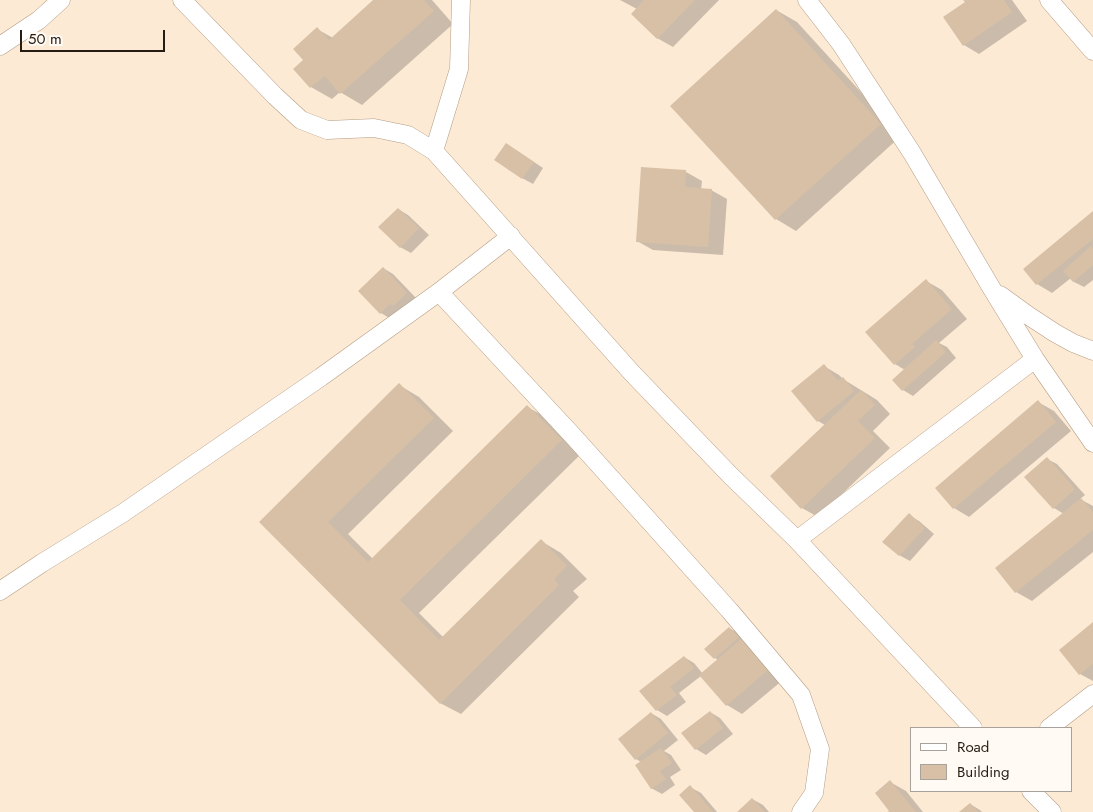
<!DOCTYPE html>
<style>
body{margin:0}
#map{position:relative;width:1093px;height:812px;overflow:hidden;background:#fdead5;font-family:Jost,sans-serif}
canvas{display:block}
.legend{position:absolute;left:910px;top:727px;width:162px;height:65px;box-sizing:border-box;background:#fffaf4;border:1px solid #a8a29a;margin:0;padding:6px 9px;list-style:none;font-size:15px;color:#251d13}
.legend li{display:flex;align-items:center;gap:10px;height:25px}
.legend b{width:25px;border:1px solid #a8a29a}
.scale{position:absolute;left:20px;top:30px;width:145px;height:22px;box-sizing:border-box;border:2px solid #251d13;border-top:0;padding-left:6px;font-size:15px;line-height:18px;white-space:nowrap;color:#251d13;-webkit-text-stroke:4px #fffaf4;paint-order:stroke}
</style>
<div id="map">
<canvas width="1093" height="812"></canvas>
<ul class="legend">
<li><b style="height:6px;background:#fff"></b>Road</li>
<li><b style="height:14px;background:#d7c0a6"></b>Building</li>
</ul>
<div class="scale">50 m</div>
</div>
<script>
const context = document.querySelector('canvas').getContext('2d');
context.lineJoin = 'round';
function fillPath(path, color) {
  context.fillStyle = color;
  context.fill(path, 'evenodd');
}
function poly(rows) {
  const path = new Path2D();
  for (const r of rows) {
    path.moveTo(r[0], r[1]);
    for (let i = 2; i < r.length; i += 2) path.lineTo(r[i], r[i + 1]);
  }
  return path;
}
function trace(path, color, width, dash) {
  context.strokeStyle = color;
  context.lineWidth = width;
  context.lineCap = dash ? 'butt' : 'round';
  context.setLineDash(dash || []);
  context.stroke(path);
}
const shadow = poly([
 [375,0,432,0,453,24,362,105,340,92,332,99,311,87,294,69,304,60,317,29,333,38],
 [620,0,719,0,673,47,657,38,637,9],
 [965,0,1012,0,1027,21,979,54,964,45,966,3],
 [776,10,797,22,901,136,796,231,776,219],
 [516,150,543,168,533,184,522,178],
 [642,169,686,172,702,181,701,190,711,190,727,199,723,255,653,250,637,241],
 [398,209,408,215,429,235,411,253,400,247],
 [1093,213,1093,280,1084,287,1074,282,1071,278,1052,293,1037,284],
 [383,268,393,274,417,299,391,319,381,313],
 [926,281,942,290,967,319,939,343,947,347,956,358,913,396,903,390,894,380,905,370,895,364],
 [824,366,839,375,843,379,877,400,890,414,873,431,890,448,818,517,802,508,825,425,818,421,793,391],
 [399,385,419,397,453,431,348,534,373,559,527,407,548,418,582,453,419,613,443,637,541,541,561,553,587,579,573,591,579,597,461,714,440,703,260,522],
 [1038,402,1054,411,1071,431,969,517,954,508,936,488],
 [1047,459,1057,464,1085,495,1080,499,1093,506,1093,552,1032,601,1016,592,997,568,1064,514,1054,508],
 [909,515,919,521,934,534,910,561,899,555],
 [1093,623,1093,681,1080,674],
 [729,628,740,634,783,680,742,714,727,705,701,676,679,693,686,702,667,716,657,710,684,657,694,663,703,674,718,660,715,658],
 [710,712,720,718,733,734,706,755,696,749],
 [651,713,661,719,678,740,664,751,671,755,681,770,670,777,675,785,662,794,651,788,641,762,636,759,619,739],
 [890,782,906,791,923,812,889,812],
 [690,787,701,793,717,812,695,812],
 [752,799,763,805,769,812,739,812],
 [970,804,980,810,982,812,961,812]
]);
const building = poly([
 [373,0,424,0,434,11,340,94,325,76,310,88,293,69,303,60,293,49,317,27,329,40],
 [644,0,695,0,657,39,631,14],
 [963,0,1004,0,1012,12,963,46,943,17,965,2],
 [776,9,881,124,775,220,670,106],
 [506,143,534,162,522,179,494,160],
 [641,167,686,170,685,187,712,189,708,247,636,242],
 [398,208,419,228,400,248,378,227],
 [1093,211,1093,239,1036,285,1023,269],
 [1091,246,1093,249,1093,265,1073,282,1063,271],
 [383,267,407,293,393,306,390,304,380,314,358,291],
 [926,279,952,309,912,344,915,347,894,365,865,332],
 [936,340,946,352,902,391,892,380],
 [824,364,838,381,843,377,854,391,817,422,791,391],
 [399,383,434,418,328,522,368,562,527,405,562,440,400,600,439,640,541,539,567,566,554,579,559,585,440,704,259,522],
 [861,390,875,405,858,421,875,438,801,509,770,476],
 [1038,400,1056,422,953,509,935,488],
 [1047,457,1075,489,1053,509,1024,477],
 [1081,498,1093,512,1093,530,1015,593,995,568],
 [909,513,925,528,899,556,882,542],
 [1093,622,1093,664,1079,675,1059,650],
 [729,627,739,637,714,659,704,649],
 [741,639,768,670,726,706,699,675],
 [684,656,694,668,670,687,677,695,656,711,639,691],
 [710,711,723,728,695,750,681,733],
 [651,712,668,733,635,760,618,739],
 [661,748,672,763,660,771,666,779,651,789,635,765],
 [890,780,916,812,887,812,889,811,875,793],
 [690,785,713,812,694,812,679,795],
 [752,798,765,812,737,812],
 [970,803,978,812,959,812]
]);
const minor = poly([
 [182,0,275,96,301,120,327,130,374,128,408,135,434,151,632,373,730,475,797,540,973,728],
 [807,0,841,44,912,153,992,289,1035,359,1093,443],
 [1049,0,1093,51],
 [0,46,39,20,61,0],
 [434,151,459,69,461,0],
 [439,292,574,437,730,611,801,695,820,749,814,793,801,812],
 [1000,295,1029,316,1055,333,1073,343,1093,351],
 [797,540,1035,359],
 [0,591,42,563,123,513,321,377,439,292,511,236],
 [1049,728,1093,694],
 [1031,791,1052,812]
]);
fillPath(shadow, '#0003');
fillPath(building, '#d7c0a6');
trace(minor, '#b39d84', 19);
trace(minor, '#fff', 18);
</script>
